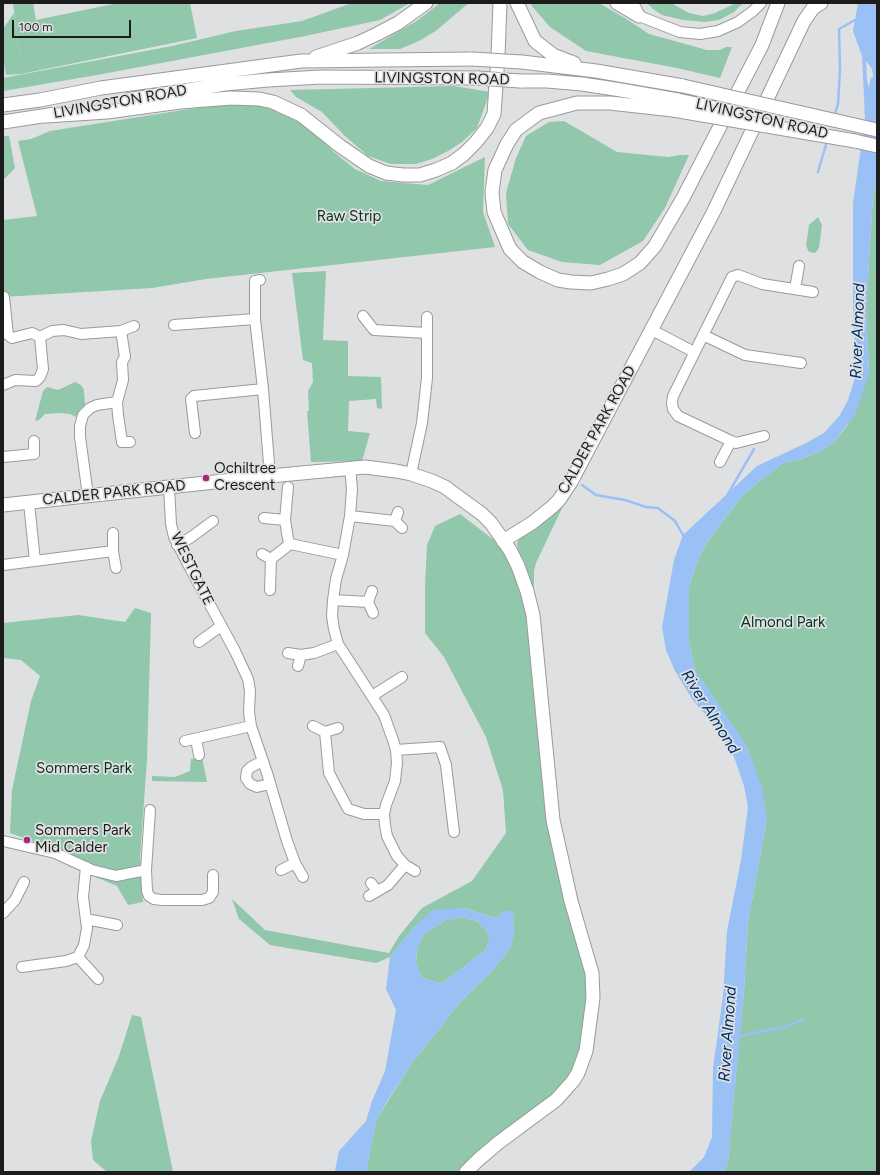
<!DOCTYPE html>
<style>
body{margin:0}
#map{position:relative;width:880px;height:1175px;overflow:hidden;background:#dfe0e1;font-family:Figtree,sans-serif}
canvas{display:block}
.frame{position:absolute;inset:0;border:4px solid #1c1c1d;pointer-events:none}
.scale{position:absolute;left:12px;top:20px;width:119px;height:18px;box-sizing:border-box;border:2px solid #1c1c1d;border-top:0;padding-left:5px;font-size:12px;line-height:14px;white-space:nowrap;color:#1c1c1d;-webkit-text-stroke:3px #dfe0e1;paint-order:stroke}
</style>
<div id="map">
<canvas width="880" height="1175"></canvas>
<div class="frame"></div>
<div class="scale">100 m</div>
</div>
<script>
const context = document.querySelector('canvas').getContext('2d');
context.lineJoin = 'round';
function fillPath(path, color) {
  context.fillStyle = color;
  context.fill(path, 'evenodd');
}
function poly(rows) {
  const path = new Path2D();
  for (const r of rows) {
    path.moveTo(r[0], r[1]);
    for (let i = 2; i < r.length; i += 2) path.lineTo(r[i], r[i + 1]);
  }
  return path;
}
function trace(path, color, width, dash) {
  context.strokeStyle = color;
  context.lineWidth = width;
  context.lineCap = dash ? 'butt' : 'round';
  context.setLineDash(dash || []);
  context.stroke(path);
}
function write(font, color, halo, rows, align = 'center') {
  context.font = font + ' Figtree,sans-serif';
  context.lineWidth = 3.5;
  context.setLineDash([]);
  context.textBaseline = 'middle';
  context.strokeStyle = halo;
  context.fillStyle = color;
  for (const [text, x, y, turn = 0] of rows) {
    context.save();
    context.translate(x, y);
    context.rotate((+turn || 0) * Math.PI / 180);
    context.textAlign = isNaN(turn) ? turn : align;
    if (halo) context.strokeText(text, 0, 0);
    context.fillText(text, 0, 0);
    context.restore();
  }
}
const green = poly([
 [13,3,33,3,36,20,118,3,190,3,197,38,21,74,6,75,3,58,3,29,14,13,22,71],
 [352,3,410,3,380,20,305,36,97,75,3,91,3,78,172,46,236,31,302,21],
 [440,3,470,3,465,6,437,30,421,40,400,49,369,49,418,20],
 [530,3,599,3,628,20,649,34,707,50,720,50,726,47,732,47,720,78,677,68,586,51,550,27,531,5],
 [647,3,671,3,689,13,703,16,715,13,736,3,743,3,734,12,719,20,705,22,683,20,662,15,653,9],
 [454,86,490,92,477,128,462,142,448,151,432,159,416,164,391,164,368,156,344,135,322,112,296,97,290,90],
 [253,104,288,114,315,132,335,153,355,169,381,181,428,185,485,157,483,212,495,247,206,279,152,288,3,297,3,220,37,216,18,141,31,139,50,131,215,105],
 [564,121,617,152,668,157,680,155,689,155,665,208,643,241,600,265,562,262,528,250,508,224,506,193,516,158,526,136,549,122],
 [3,136,9,136,15,168,3,180],
 [877,179,877,1172,724,1172,728,1162,730,1137,744,991,748,922,767,819,714,699,695,670,689,642,689,587,699,557,708,541,743,495,761,480,783,463,802,459,823,450,835,441,847,426,869,374,866,309,873,196],
 [818,217,822,225,819,248,815,253,809,252,806,246,809,225],
 [326,271,323,340,348,341,348,376,381,377,382,409,377,408,376,399,349,401,348,431,370,433,362,461,311,462,307,411,309,411,308,391,313,382,312,363,303,360,292,273],
 [75,382,81,385,84,390,85,405,80,409,76,417,70,414,59,413,45,414,39,420,35,421,43,391,47,387,58,390],
 [564,504,536,563,534,571,534,586,533,587,518,550,517,544,519,539,548,519],
 [460,514,490,537,510,550,523,578,553,820,592,973,578,1073,466,1172,366,1172,376,1120,412,1063,461,1001,494,969,510,948,514,933,513,911,504,911,496,918,464,908,415,926,390,957,376,963,270,945,239,919,232,899,265,930,389,953,399,936,422,908,472,881,506,833,503,790,486,737,444,657,425,633,425,585,427,545,435,526],
 [135,608,151,613,147,760,140,857,143,902,128,905,117,886,93,876,82,859,10,833,12,790,31,701,40,676,21,660,3,658,3,623,78,615,125,622],
 [202,757,207,782,152,781,152,776,175,777,190,771,191,759],
 [461,917,477,921,484,928,490,937,486,950,441,984,421,977,416,963,417,948,424,934,446,920],
 [132,1015,141,1017,173,1172,107,1172,93,1160,91,1141,100,1101,119,1056]
]);
const water = poly([
 [858,3,877,3,877,100,872,69,866,61,867,81,872,97,877,105,877,179,873,196,866,309,869,374,856,413,835,441,823,450,802,459,783,463,761,480,743,495,708,541,699,557,689,587,689,642,695,670,747,746,762,787,767,819,748,922,744,991,728,1162,724,1172,689,1172,704,1157,712,1137,713,1068,723,996,727,931,741,860,748,807,744,786,734,757,718,729,692,699,675,671,666,650,662,627,674,560,683,535,757,466,806,443,824,433,840,415,848,400,854,381,856,364,853,306,853,203,865,119,862,56,853,31],
 [464,908,496,918,504,911,513,911,514,933,510,948,494,969,461,1001,412,1063,388,1100,376,1120,366,1172,336,1172,335,1170,339,1151,366,1121,372,1101,385,1071,396,1010,386,989,390,957,415,926,433,910],
 [461,917,477,921,484,928,490,937,486,950,441,984,421,977,416,963,417,948,424,934,446,920]
]);
const stream = poly([
 [834,117,838,104,840,71,839,29,855,20],
 [818,172,827,141],
 [582,485,596,495,625,500,646,507,658,508,675,521,683,535],
 [728,494,754,449],
 [738,1036,785,1027,803,1020]
]);
const river = poly([
 [872,119,877,82]
]);
const minor = poly([
 [633,3,637,10,639,16,680,32,700,34,718,31,738,22,753,11,761,3],
 [260,280,255,281,255,319,263,389,270,476],
 [795,289,799,266],
 [4,297,8,335],
 [363,316,374,330,427,333],
 [174,325,255,319],
 [652,330,694,352],
 [121,331,125,357,122,362,123,380,117,402,118,415,122,442,130,442],
 [8,335,12,338,32,333,40,337,52,331,64,330,81,334,121,331,134,326],
 [703,335,745,355,801,363],
 [3,385,15,380,36,381,40,377,43,369,40,337],
 [195,433,191,399,194,396,263,389],
 [764,436,736,443,731,441,678,416,673,409,672,403,673,396,732,277,738,275,762,284,813,292],
 [3,457,34,454,34,441],
 [720,462,731,441],
 [350,467,352,489,350,516,343,555,336,579,333,600,332,616,334,629,338,644,384,715,393,740,396,750,397,763,395,781,386,805,384,814,385,825,387,836,397,856,405,865,388,885,369,896],
 [411,474,422,423,427,378,427,317],
 [169,487,171,524,174,537,189,566,235,651,248,679,250,691,249,712,251,726,267,773,287,841,295,863,303,877],
 [288,487,285,520,288,539,290,544],
 [88,496,80,437,80,426,83,415,90,408,97,405,117,402],
 [29,503,35,561],
 [398,512,395,521,402,528],
 [350,516,395,521],
 [264,518,285,520],
 [113,533,113,551,116,568],
 [177,545,190,538,213,521],
 [262,554,271,559],
 [3,565,113,551],
 [270,590,271,559,290,544,343,555],
 [372,591,368,602,373,613],
 [333,600,368,602],
 [199,642,221,626],
 [288,653,301,655,314,653,338,644],
 [298,666,301,655],
 [372,696,402,677],
 [313,726,325,732,338,728],
 [325,732,329,773,348,809,364,814,384,814],
 [196,739,199,755],
 [185,741,251,726],
 [396,750,440,747,446,765,454,832],
 [263,761,251,767,247,771,246,778,250,784,257,787,270,784],
 [150,810,146,870,147,891,149,896,154,899,162,900,202,900,209,898,213,892,213,875],
 [3,841,55,853,92,870,116,876,146,870],
 [405,865,415,871],
 [281,870,295,863],
 [371,883,377,891],
 [3,913,15,900,24,882],
 [86,919,117,925],
 [78,957,98,979],
 [22,967,66,961,78,957,84,945,87,928,83,897,86,867]
]);
const major = poly([
 [517,3,535,41,553,55,574,63],
 [617,3,639,16],
 [316,57,358,43,377,34,398,23,426,3],
 [522,62,596,71,683,86],
 [520,81,547,81,582,84,615,89,678,100],
 [128,100,225,84,268,80,321,77,478,78],
 [3,105,40,100,101,88,301,61,472,59],
 [673,110,610,103,577,103,539,113,516,130,507,144,495,170,492,192,494,212,510,249,523,262,540,272,558,280,571,282,591,283,608,279,623,274,640,263,655,246,683,198,762,45,778,3],
 [46,116,107,112,180,102,231,98,259,99,273,102,301,115,340,146,369,166,386,173,403,175,420,175,436,170,452,163,464,154,476,142,487,128,494,114,498,56,500,3],
 [3,122,55,114],
 [855,141,877,146],
 [3,505,270,476,365,467,396,471,411,474,432,481,445,487,453,493,482,514,491,523,510,550,518,566,527,591,533,615,553,820,571,901,592,973,593,998,586,1051,578,1073,573,1081,556,1100,498,1143,478,1160,466,1172],
 [503,541,532,523,552,507,559,500,571,482,714,211,804,21,813,8,821,3]
]);
const majorBridge = poly([
 [472,59,522,62],
 [478,78,520,81],
 [683,86,877,130],
 [678,100,733,112],
 [673,110,855,141]
]);
const markers = [
 [206,478,4,"#a82877"],
 [27,840,4,"#a82877"]
];
const streetNames = [
 ["LIVINGSTON ROAD",442,79,1],
 ["LIVINGSTON ROAD",120,102,-10],
 ["LIVINGSTON ROAD",762,119,13],
 ["CALDER PARK ROAD",597,430,-61],
 ["CALDER PARK ROAD",114,493,-6],
 ["WESTGATE",192,569,64]
];
const parkNames = [
 ["Raw Strip",349,217],
 ["Almond Park",783,623],
 ["Sommers Park",84,769]
];
const poiNames = [
 ["Ochiltree",214,469],
 ["Crescent",214,486],
 ["Sommers Park",35,831],
 ["Mid Calder",35,848]
];
const waterNames = [
 ["River Almond",858,331,-88],
 ["River Almond",710,712,58],
 ["River Almond",728,1034,-86]
];
fillPath(green, '#91c7aa');
fillPath(water, '#9ac1f5');
trace(stream, '#9ac1f5', 2.5);
trace(river, '#9ac1f5', 14);
trace(minor, '#9a9a9c', 12);
trace(major, '#9a9a9c', 15);
trace(minor, '#fff', 10);
trace(major, '#fff', 13);
trace(majorBridge, '#9a9a9c', 15, []);
trace(majorBridge, '#fff', 13);
for (const [x, y, r, color] of markers) {
  const dot = new Path2D();
  dot.arc(x, y, r, 0, 2 * Math.PI);
  context.fillStyle = color;
  context.fill(dot);
  trace(dot, '#dfe0e1', 1.5);
}
write('15px', '#1c1c1d', '#dfe0e1', streetNames);
write('15px', '#093120', '#dfe0e1', parkNames);
write('15px', '#1c1c1d', '#dfe0e1', poiNames, 'left');
write('italic 16px', '#002f66', '#dfe0e1', waterNames);
</script>
